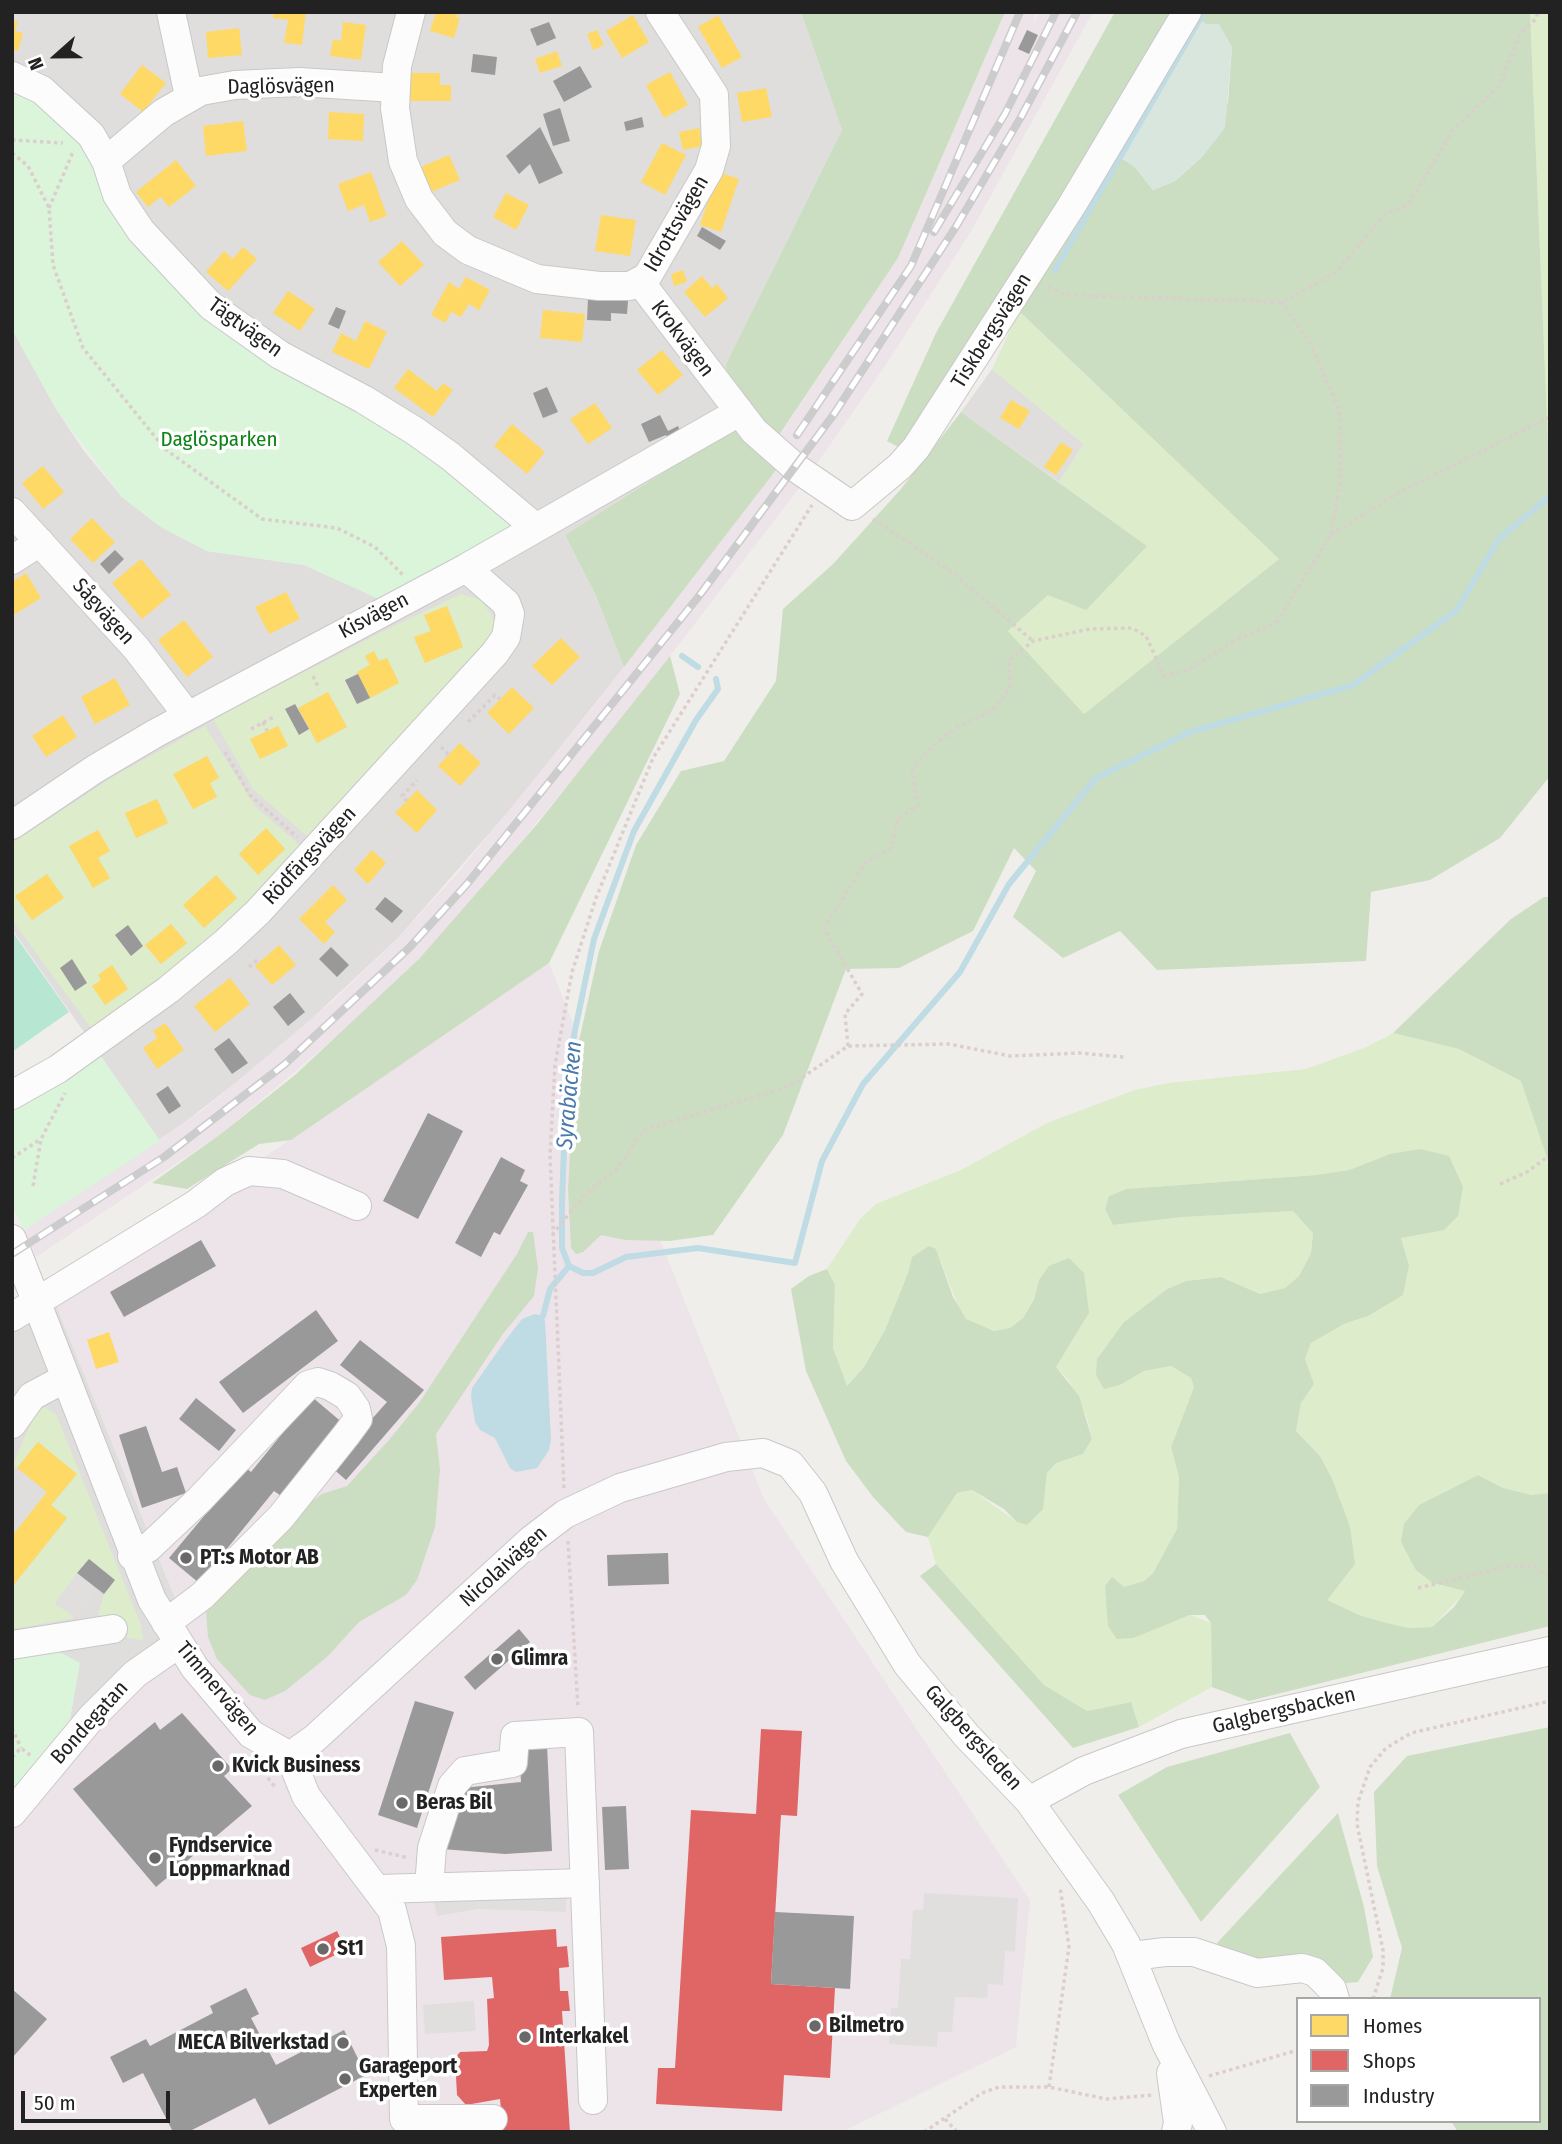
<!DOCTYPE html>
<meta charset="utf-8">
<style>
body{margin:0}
#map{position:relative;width:1562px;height:2144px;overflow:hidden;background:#f0eeeb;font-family:"Fira Sans Condensed",sans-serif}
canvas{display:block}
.frame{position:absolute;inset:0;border:14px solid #222;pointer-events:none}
.legend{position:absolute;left:1296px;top:1997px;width:245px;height:126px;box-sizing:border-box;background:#fff;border:2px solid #a7a7a7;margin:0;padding:9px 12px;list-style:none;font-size:21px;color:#222}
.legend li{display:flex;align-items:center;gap:14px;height:35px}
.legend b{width:35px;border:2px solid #a7a7a7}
.north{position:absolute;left:21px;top:21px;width:70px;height:70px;-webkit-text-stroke:5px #fff;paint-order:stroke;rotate:249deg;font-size:19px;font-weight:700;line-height:28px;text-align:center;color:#222}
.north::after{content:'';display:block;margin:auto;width:24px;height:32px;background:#222;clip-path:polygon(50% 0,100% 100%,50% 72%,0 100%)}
.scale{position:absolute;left:21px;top:2091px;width:149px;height:32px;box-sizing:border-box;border:4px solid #222;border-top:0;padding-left:9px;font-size:21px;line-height:24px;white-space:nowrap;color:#222;-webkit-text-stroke:5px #fff;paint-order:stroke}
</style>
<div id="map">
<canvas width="1562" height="2144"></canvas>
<div class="frame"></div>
<ul class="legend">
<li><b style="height:19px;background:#ffd966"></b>Homes</li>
<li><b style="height:19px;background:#e06666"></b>Shops</li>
<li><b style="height:19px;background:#999"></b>Industry</li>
</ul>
<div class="north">N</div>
<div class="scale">50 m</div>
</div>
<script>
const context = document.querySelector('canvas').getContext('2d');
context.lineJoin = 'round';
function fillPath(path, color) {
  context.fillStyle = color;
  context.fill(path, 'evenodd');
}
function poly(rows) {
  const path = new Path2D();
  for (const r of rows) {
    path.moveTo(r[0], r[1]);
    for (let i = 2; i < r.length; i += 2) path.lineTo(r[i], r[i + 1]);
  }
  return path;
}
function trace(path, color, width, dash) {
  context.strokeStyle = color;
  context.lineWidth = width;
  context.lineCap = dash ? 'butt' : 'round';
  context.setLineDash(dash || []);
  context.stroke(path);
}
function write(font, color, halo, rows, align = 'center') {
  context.font = font + ' "Fira Sans Condensed",sans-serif';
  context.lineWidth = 7;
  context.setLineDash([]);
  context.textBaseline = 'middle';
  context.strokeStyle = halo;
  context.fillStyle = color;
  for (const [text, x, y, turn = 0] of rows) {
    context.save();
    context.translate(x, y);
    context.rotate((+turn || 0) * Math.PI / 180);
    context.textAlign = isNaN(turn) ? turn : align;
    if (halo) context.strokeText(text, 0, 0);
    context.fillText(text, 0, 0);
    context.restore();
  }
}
const residential = poly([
 [12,12,801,12,842,130,726,364,730,430,565,535,596,596,624,667,515,804,398,938,276,1052,160,1141,12,929,12,329,56,409,84,451,122,497,161,527,207,551,304,565,402,609,252,338,12,80],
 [992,369,1084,444,1059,482,961,412],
 [54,1300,182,1615,12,1816,12,1316]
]);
const industrial = poly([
 [1005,12,1036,12,1033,24,1040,12,1093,12,970,233,885,366,807,478,613,730,478,894,419,959,355,1021,222,1133,36,1257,24,1230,204,1109,335,999,398,938,456,875,589,712,783,461,777,439,898,258],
 [549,963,764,1499,1030,1900,1016,2047,842,2132,365,2132,361,2129,341,2132,12,2132,12,1816,182,1615,54,1300]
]);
const grass = poly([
 [1530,12,1550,12,1550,491],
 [1019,311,1279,559,1084,714,1008,631,1048,595,1147,546,1059,482,1084,444,992,369],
 [461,594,481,600,492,616,495,625,491,640,310,839,253,789,213,719,384,631],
 [447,606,463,647,425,663,414,638,431,631,425,615],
 [374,652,379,661,387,658,399,683,357,704,345,680,370,665,365,656],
 [328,692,347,727,317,743,309,729,299,735,286,710,295,704,298,708],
 [278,726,287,746,260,759,250,739],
 [205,726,255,806,303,848,207,945,94,1032,12,920,12,843,116,775],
 [207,756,219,777,210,783,217,797,193,809,174,774],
 [157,799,168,823,137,838,125,813],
 [266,829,285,849,258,874,239,854],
 [98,830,98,858,110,878,93,888,69,846],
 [47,874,63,898,32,920,15,896],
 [216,875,237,898,204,928,184,905],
 [171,924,187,943,161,964,146,945],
 [112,965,128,989,105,1004,93,986,101,980,98,975],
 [1393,1033,1459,1049,1521,1081,1550,1167,1550,1493,1533,1495,1503,1488,1478,1475,1419,1505,1437,1584,1466,1591,1432,1627,1409,1628,1383,1622,1359,1615,1326,1600,1350,1527,1320,1456,1296,1431,1301,1403,1314,1384,1305,1359,1311,1343,1344,1324,1368,1316,1409,1265,1401,1238,1444,1229,1390,1154,1349,1170,1316,1175,1126,1189,1109,1196,1105,1209,1113,1225,1183,1217,1293,1211,1313,1232,1311,1253,1299,1276,1285,1288,1260,1294,1221,1277,1185,1281,1167,1289,1124,1322,1097,1359,1120,1385,1144,1371,1171,1366,1191,1378,1194,1387,1171,1447,1179,1477,1177,1529,1153,1573,1144,1581,1124,1587,1105,1587,1108,1604,1176,1621,1191,1615,1211,1623,1212,1687,1139,1727,1130,1702,1087,1711,1044,1685,936,1564,928,1537,957,1493,972,1490,1017,1522,1027,1525,1045,1493,1047,1473,1056,1463,1083,1454,1092,1439,1087,1418,1069,1381,1056,1367,1089,1313,1039,1280,1034,1298,1023,1318,1010,1328,994,1331,979,1327,966,1320,960,1311,936,1249,912,1257,908,1273,885,1330,864,1367,846,1387,833,1348,835,1285,827,1269,860,1219,876,1204,961,1170,1047,1123,1135,1090,1168,1083,1306,1069,1367,1047],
 [45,1407,56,1414,141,1625,143,1640,127,1638,126,1632,113,1617,98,1615,104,1594,115,1580,89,1559,55,1603,75,1618,12,1629,12,1587,67,1518,51,1505,77,1474,38,1442,17,1468,12,1465,36,1413]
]);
const forest = poly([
 [801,12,1005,12,898,258,777,438,783,461,624,667,596,596,565,535,730,430,726,364,842,130],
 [1115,12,1170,12,1063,198,902,449,887,441,936,333],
 [1198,12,1530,12,1550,491,1550,776,1500,838,1430,880,1371,892,1366,961,1157,970,1120,931,1063,958,1013,917,1036,871,1014,848,973,931,899,968,846,969,783,1135,713,1235,669,1241,625,1240,601,1235,583,1252,576,1254,571,1248,568,1189,575,1059,599,951,636,845,681,771,724,761,776,681,783,609,833,564,901,489,961,412,1147,546,1086,610,1048,595,1008,631,1084,714,1279,559,1019,311,1113,153,1135,167,1153,190,1175,181,1203,156,1228,102,1232,47,1196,16],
 [670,656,680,694,549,963,291,1140,259,1144,187,1189,152,1183,222,1133,295,1075,419,959,538,823],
 [1544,897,1550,897,1550,1167,1521,1081,1459,1049,1393,1033,1511,919],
 [1420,1149,1449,1156,1463,1187,1458,1216,1444,1230,1401,1238,1409,1265,1403,1295,1368,1316,1344,1324,1311,1343,1305,1359,1314,1384,1301,1403,1296,1431,1320,1456,1333,1481,1350,1527,1355,1564,1327,1600,1359,1615,1383,1622,1409,1628,1432,1627,1454,1607,1465,1591,1433,1583,1416,1570,1401,1542,1404,1524,1419,1505,1478,1475,1503,1488,1532,1495,1550,1493,1550,1626,1249,1701,1212,1687,1211,1623,1205,1615,1190,1615,1133,1638,1117,1639,1108,1626,1105,1586,1112,1577,1124,1587,1144,1581,1153,1573,1177,1529,1179,1477,1171,1447,1194,1387,1191,1378,1171,1366,1144,1371,1120,1385,1104,1389,1096,1375,1097,1359,1124,1322,1167,1289,1186,1281,1221,1277,1260,1294,1285,1288,1299,1276,1311,1253,1313,1233,1293,1211,1183,1217,1113,1225,1105,1209,1109,1196,1126,1189,1316,1175,1349,1170,1390,1154],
 [528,1232,533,1232,538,1268,534,1296,502,1335,436,1434,440,1470,435,1527,417,1580,406,1595,359,1622,327,1657,285,1691,265,1700,250,1695,217,1659,208,1637,206,1612,302,1509,322,1494,347,1486,389,1440,419,1403,517,1254],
 [929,1246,936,1249,953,1297,966,1319,994,1331,1010,1328,1023,1318,1034,1299,1039,1280,1049,1266,1069,1258,1084,1273,1089,1313,1056,1367,1079,1396,1092,1439,1083,1454,1056,1463,1047,1473,1043,1509,1027,1525,1017,1522,1004,1509,972,1490,957,1493,928,1537,906,1532,873,1497,846,1461,806,1371,791,1289,809,1276,827,1269,835,1285,833,1348,847,1386,864,1367,885,1330,908,1273,912,1257],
 [936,1564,1044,1685,1087,1711,1131,1702,1139,1727,1073,1748,920,1576],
 [1550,1727,1550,2132,1458,2132,1451,2121,1539,2121,1539,1999,1390,1999,1402,1948,1377,1866,1374,1792,1407,1756],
 [1290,1733,1320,1787,1201,1922,1118,1795,1167,1767],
 [1338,1813,1364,1907,1373,1957,1358,1982,1337,1984,1231,1960,1217,1943]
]);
const wetland = poly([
 [1196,16,1206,24,1219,24,1232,47,1225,128,1203,156,1175,181,1153,190,1135,167,1113,153]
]);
const park = poly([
 [12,80,47,93,195,295,371,407,516,523,401,609,304,565,207,551,161,527,122,497,56,409,12,329],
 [96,1050,160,1141,24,1230,12,1206,12,1101],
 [54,1649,80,1663,67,1737,12,1802,12,1658]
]);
const pitch = poly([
 [12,931,69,1012,12,1052]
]);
const parking = poly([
 [77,1573,98,1590,75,1618,55,1603],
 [924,1893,1018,1898,1015,1952,1005,1951,1003,1985,988,1984,987,1998,955,1997,952,2032,938,2032,937,2047,889,2044,891,2008,898,2008,901,1959,910,1959,913,1910,923,1910],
 [567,1895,566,1912,478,1909,437,1916,434,1901],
 [474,2001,476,2031,425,2034,423,2005]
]);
const water = poly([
 [535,1314,543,1316,545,1321,551,1440,549,1450,537,1468,516,1472,510,1468,495,1438,480,1430,475,1422,471,1397,472,1388,505,1341,522,1319]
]);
const homes = poly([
 [274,12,306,12,302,45,284,43,288,20,273,18],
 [436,12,458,12,456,17,460,18,454,38,430,31],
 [633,15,649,42,622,58,606,31],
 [718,15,742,57,722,68,698,27],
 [12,20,18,22,15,31,23,33,18,51,12,49],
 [343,22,366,25,361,60,330,56,333,39,341,41],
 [239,28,242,55,208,58,206,32],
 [597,30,604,45,593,50,587,34],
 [557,51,562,66,540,73,535,59],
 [142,65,166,83,143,112,120,94],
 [670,72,688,105,664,118,646,85],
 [408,73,440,73,440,85,451,85,451,101,407,101],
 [766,88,772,117,742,122,737,93],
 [329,112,364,114,363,141,328,139],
 [243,121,247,151,206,156,203,126],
 [699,128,703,146,683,150,679,132],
 [662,143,686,155,665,195,641,182],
 [449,155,460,180,431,192,421,167],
 [176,160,196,186,169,207,161,197,148,207,136,192],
 [371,172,387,216,370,222,364,205,348,211,338,184],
 [718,172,739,179,721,232,700,225],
 [506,193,529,205,516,230,493,217],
 [601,215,636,220,630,256,595,251],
 [402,241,424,265,400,286,378,262],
 [243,247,257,259,228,291,206,272,224,251,233,259],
 [683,270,687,282,674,286,671,274],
 [702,276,712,288,717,284,728,298,705,317,684,292],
 [466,277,490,290,479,310,469,304,461,317,451,312,445,323,431,315,449,282,459,289],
 [288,291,315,309,300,331,273,313],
 [543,310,585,314,582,342,540,338],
 [365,321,387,332,369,369,332,352,341,333,356,341],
 [662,350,683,375,658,395,637,370],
 [408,369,437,391,443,383,453,390,433,417,394,388],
 [1011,400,1030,411,1019,429,1000,418],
 [595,403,612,428,588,444,570,419],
 [512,424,545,452,527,474,494,446],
 [1061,442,1073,450,1056,475,1044,467],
 [43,466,64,492,43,509,22,483],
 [92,518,115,542,93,563,70,539],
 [141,559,171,595,142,619,112,583],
 [26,573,41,598,12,616,12,582],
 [286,592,300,619,269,634,255,607],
 [447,606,463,647,425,663,414,637,431,631,424,615],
 [184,620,213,657,187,677,158,640],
 [561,638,580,657,552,685,532,666],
 [374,651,379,661,387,658,399,683,370,698,357,672,370,665,365,656],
 [115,678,130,705,95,724,81,697],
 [512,687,534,708,509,734,487,713],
 [328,692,347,727,317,743,298,708],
 [63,715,77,737,46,757,32,736],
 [278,726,288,746,260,759,250,739],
 [460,743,481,763,460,786,438,766],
 [207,756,219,778,210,783,217,797,193,809,173,774],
 [417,790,437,810,417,833,395,813],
 [157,799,168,823,136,838,125,813],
 [266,828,285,849,258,875,239,854],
 [98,830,110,851,98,858,110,878,93,888,69,846],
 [372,850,386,863,368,884,354,870],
 [47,874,64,898,32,920,15,896],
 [216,875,237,898,204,928,183,905],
 [333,885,347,900,325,922,335,932,324,944,299,919],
 [171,924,187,943,161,964,145,945],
 [279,945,296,965,272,985,255,966],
 [112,965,128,989,105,1005,92,986,101,980,98,975],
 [230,978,250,1004,215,1032,194,1006],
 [165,1023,184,1050,157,1069,143,1048,157,1038,153,1031],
 [109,1332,119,1362,96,1369,87,1340],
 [38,1442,77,1474,51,1505,67,1518,12,1587,12,1536,47,1492,17,1468]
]);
const shops = poly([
 [761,1729,802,1731,797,1816,781,1815,771,1984,835,1988,830,2078,784,2075,782,2111,656,2104,658,2068,675,2068,691,1810,756,1814],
 [556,1929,557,1947,567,1946,569,1967,559,1968,560,1991,568,1991,570,2011,562,2011,570,2132,503,2132,500,2099,466,2105,457,2095,455,2058,460,2052,487,2051,489,2045,487,1999,494,1998,492,1977,444,1980,441,1937],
 [337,1931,346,1950,310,1967,301,1948]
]);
const industry = poly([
 [549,22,556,38,537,46,530,29],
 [1027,30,1038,35,1029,54,1018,49],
 [473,54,497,57,495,75,471,72],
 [580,66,592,87,564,102,553,81],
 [560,108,570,141,553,146,543,114],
 [642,117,644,127,626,131,624,122],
 [540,127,563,173,539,184,530,164,519,174,506,156],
 [702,227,726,241,720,250,697,236],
 [588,299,628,301,627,314,611,313,611,321,587,320],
 [336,307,346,311,339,329,328,324],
 [547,387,558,412,543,418,533,393],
 [660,415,668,431,678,426,684,441,672,447,666,435,649,442,641,424],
 [115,550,124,559,109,574,100,564],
 [358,674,370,698,357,704,345,680],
 [295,704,309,729,299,735,285,709],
 [385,897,403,911,392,923,375,909],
 [128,925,143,946,131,956,115,935],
 [331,947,349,965,337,977,319,959],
 [72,959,87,983,75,991,60,968],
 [290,993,305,1012,288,1026,273,1007],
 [229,1038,248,1063,232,1074,214,1049],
 [168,1086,181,1106,169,1114,156,1094],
 [428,1113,463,1131,418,1219,383,1201],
 [501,1157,525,1170,520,1181,528,1185,500,1235,494,1232,481,1257,455,1243],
 [201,1240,216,1266,124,1317,110,1292],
 [316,1310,338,1341,243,1413,219,1382],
 [360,1340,424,1390,346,1480,330,1466,387,1402,340,1365],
 [312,1397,344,1424,284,1498,274,1491,199,1583,169,1558,245,1467,251,1472],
 [196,1398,236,1430,219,1451,179,1419],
 [146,1426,162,1472,177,1467,186,1493,142,1508,119,1435],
 [668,1553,669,1584,608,1586,607,1555],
 [89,1559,115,1580,104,1594,77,1573],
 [519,1629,530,1642,475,1690,464,1677],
 [415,1701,454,1712,417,1828,378,1815],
 [182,1713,232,1769,224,1776,252,1806,156,1887,73,1789,155,1722,160,1730],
 [547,1745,552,1851,505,1854,442,1849,462,1788,521,1782,519,1747],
 [626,1806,629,1869,605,1870,602,1807],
 [775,1912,854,1916,850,1989,771,1984],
 [246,1988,259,2014,251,2018,276,2065,344,2030,366,2075,269,2125,255,2098,188,2132,173,2132,143,2073,123,2083,110,2057,146,2039,150,2046,213,2013,210,2006],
 [12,1989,47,2019,12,2058]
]);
const stream = poly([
 [1055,270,1204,12],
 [682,656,698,667],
 [716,679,718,689,696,720,634,831,594,939,567,1069,562,1202,562,1248,569,1266,583,1273,593,1273,626,1257,698,1248,795,1263,822,1161,863,1084,960,972,1009,884,1096,778,1190,732,1353,685,1456,611,1499,539,1550,496],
 [543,1316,550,1289,569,1266]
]);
const path = poly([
 [12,140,63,143],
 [12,153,28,166,49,208,53,265,83,348,165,449,262,519,337,528,375,547,404,576],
 [49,208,73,152],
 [1048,287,1066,295,1281,302,1334,274,1385,214,1408,205,1453,130,1499,86,1521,32,1536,19,1538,12],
 [873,519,950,571,1033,641],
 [1331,535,1398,493,1550,417],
 [313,676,319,689],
 [263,722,267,731],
 [468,722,495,695,500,699],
 [251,729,274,717],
 [441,747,449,755],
 [225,752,250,795,297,837],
 [407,801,402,796,417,780],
 [249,967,257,960,259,963],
 [848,1046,845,1014,862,994,824,928,866,862,891,848,898,819,918,805,912,771,927,752,957,727,992,711,1010,688,1009,660,1033,641,1090,629,1132,628,1146,636,1164,676,1190,669,1235,640,1276,623,1331,535,1341,477,1339,409,1309,340,1281,302],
 [12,1158,41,1139],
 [1500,1184,1527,1172,1550,1155],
 [33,1186,41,1139,65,1093],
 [552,1235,585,1194,618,1168,644,1130,790,1086,848,1046,949,1044,1010,1056,1079,1053,1124,1057],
 [564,1488,550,1155,555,1065,572,972,596,898,653,758,812,505],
 [568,1541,578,1708],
 [1418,1588,1510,1566,1533,1566,1550,1578],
 [12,1728,21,1748],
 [12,1757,21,1748,31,1756],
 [259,1767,276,1788],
 [375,1850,409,1858],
 [1373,1999,1383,1968,1383,1950,1357,1824,1358,1802,1370,1767,1386,1748,1411,1733,1550,1701],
 [1209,2076,1298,2050],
 [1049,2087,1069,1947,1060,1887],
 [945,2119,957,2132],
 [924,2132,982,2093,999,2087,1049,2087,1106,2099,1153,2095]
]);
const minor = poly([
 [171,12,189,96],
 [411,12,397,66,395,108,403,161,419,199,445,233,468,250,537,279,599,286,630,286,647,277,709,170,716,146,714,95,660,12],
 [12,76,42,90,91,135,106,161,117,195,141,231,211,306,280,355,363,399,415,431,450,456,535,527],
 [106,161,163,113,201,91,235,85,299,82,395,88],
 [641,283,754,431,796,468,852,506,900,466,916,448,1072,205,1187,12],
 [12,512,136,648,188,716],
 [12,560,40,542],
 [12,825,95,769,156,733,466,568,739,412],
 [12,1095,58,1069,168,990,226,942,258,912,495,653,506,637,510,614,506,603,466,568],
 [12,1239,152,1600,195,1668,251,1734,290,1756,306,1796,392,1910,401,1946,404,2119,493,2119],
 [12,1317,196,1204,225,1182,249,1171,283,1174,357,1206],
 [12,1424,32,1396,64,1379],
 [132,1556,148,1548,199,1500,308,1385,318,1382,330,1386,347,1396,356,1409,358,1419,347,1434,281,1517,202,1596,166,1623],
 [12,1645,113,1629],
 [290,1756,314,1739,531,1540,565,1514,620,1488,726,1457,763,1453,790,1464,813,1493,844,1561,907,1664,966,1735,1029,1801,1101,1902,1126,1944,1166,2043,1212,2132],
 [1029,1801,1084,1771,1181,1734,1550,1651],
 [12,1813,91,1718,135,1674,178,1644],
 [429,1887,432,1848,452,1786,465,1771,513,1763,515,1736,579,1732,593,2100],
 [378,1889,585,1883],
 [1132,1956,1165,1952,1194,1952,1257,1973,1302,1968,1315,1972,1332,1989,1335,1999],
 [1171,2073,1178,2123,1176,2132]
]);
const rail = poly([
 [934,232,1005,114,1056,12],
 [797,435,911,266,1020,12],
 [12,1254,164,1157,285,1064,409,948,467,884,699,596,834,414,957,225,1021,117,1077,12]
]);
const markers = [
 [186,1558,7,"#6a6968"],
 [497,1659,7,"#6a6968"],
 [218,1766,7,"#6a6968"],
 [402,1803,7,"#6a6968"],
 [155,1858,7,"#6a6968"],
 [323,1949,7,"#6a6968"],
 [815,2026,7,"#6a6968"],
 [525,2037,7,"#6a6968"],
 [343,2043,7,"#6a6968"],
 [345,2079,7,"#6a6968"]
];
const streetNames = [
 ["Daglösvägen",281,87,-1],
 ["Idrottsvägen",677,224,-60],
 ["Tägtvägen",245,328,36],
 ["Tiskbergsvägen",992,331,-58],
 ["Krokvägen",682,339,53],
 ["Sågvägen",103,612,48],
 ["Kisvägen",374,616,-28],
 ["Rödfärgsvägen",310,856,-47],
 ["Nicolaivägen",504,1567,-42],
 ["Timmervägen",217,1689,50],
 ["Galgbergsbacken",1284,1711,-13],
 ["Bondegatan",90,1723,-48],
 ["Galgbergsleden",973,1738,48]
];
const parkNames = [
 ["Daglösparken",219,440]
];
const poiNames = [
 ["PT:s Motor AB",200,1558],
 ["Glimra",511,1659],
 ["Kvick Business",232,1766],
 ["Beras Bil",416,1803],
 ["Fyndservice",169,1846],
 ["Loppmarknad",169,1870],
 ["St1",337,1949],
 ["Bilmetro",829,2026],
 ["Interkakel",539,2037],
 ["MECA Bilverkstad",329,2043,"right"],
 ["Garageport",359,2067],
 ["Experten",359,2091]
];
const waterNames = [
 ["Syrabäcken",570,1095,-85]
];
fillPath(residential, '#dfdedc');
fillPath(industrial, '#ede4e9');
fillPath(grass, '#ddeccb');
fillPath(forest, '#cbdec1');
fillPath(wetland, '#d9e6de');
fillPath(park, '#daf5da');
fillPath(pitch, '#b7e6d2');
fillPath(parking, '#e0dfde');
fillPath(water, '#bfdbe3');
fillPath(homes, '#ffd966');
fillPath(shops, '#e06666');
fillPath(industry, '#999');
trace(stream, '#bfdbe3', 6);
trace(minor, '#c9c8c7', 30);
trace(path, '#dccecd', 3.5, [3.5, 3.5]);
trace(minor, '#fdfcfc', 28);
trace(rail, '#ccc', 8);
trace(rail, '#fff', 5, [16]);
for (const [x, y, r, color] of markers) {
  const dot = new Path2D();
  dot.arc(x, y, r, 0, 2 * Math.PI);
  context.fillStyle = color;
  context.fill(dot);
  trace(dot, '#fff', 2.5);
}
write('21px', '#222', '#fff', streetNames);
write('21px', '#0c8416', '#fff', parkNames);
write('bold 21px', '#222', '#fff', poiNames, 'left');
write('italic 23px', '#4a7aab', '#fff', waterNames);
</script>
